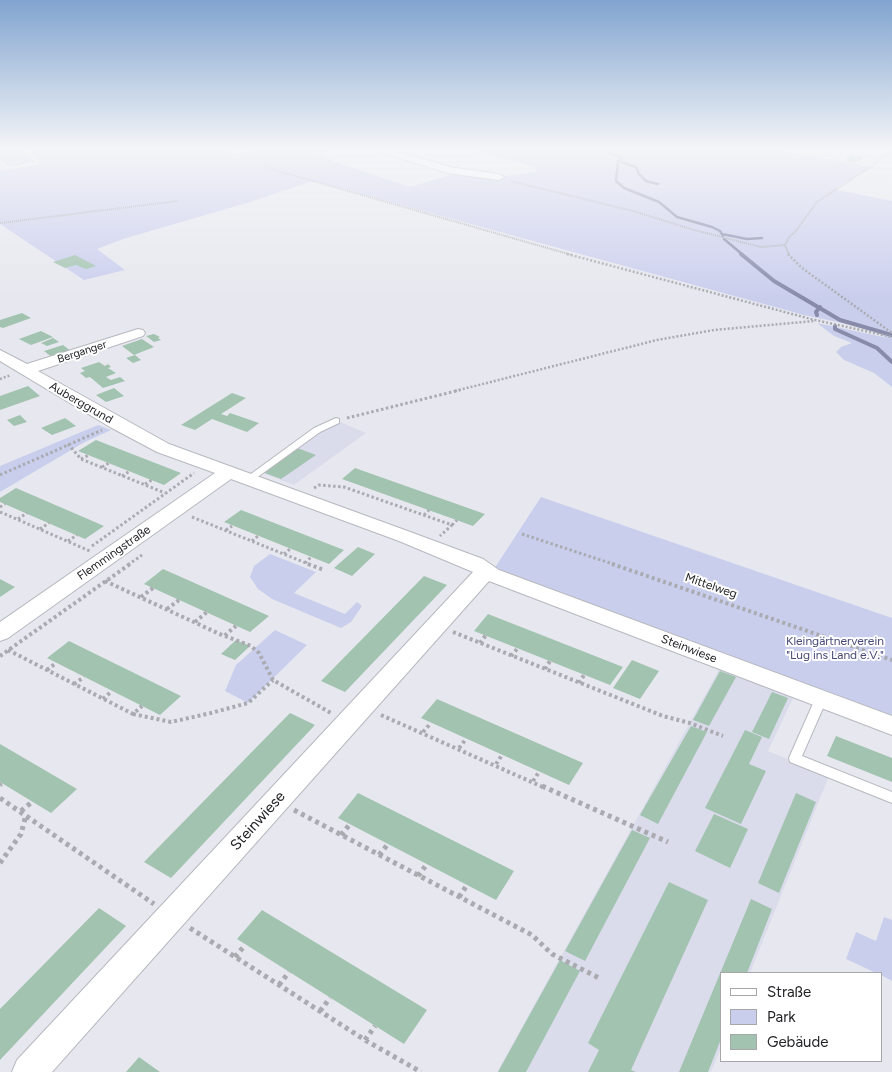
<!DOCTYPE html>
<meta charset="utf-8">
<style>
body{margin:0}
#map{position:relative;width:892px;height:1072px;overflow:hidden;background:#e7e8ef;font-family:Figtree,sans-serif}
canvas{display:block}
.legend{position:absolute;left:720px;top:972px;width:162px;height:90px;box-sizing:border-box;background:#fff;border:1px solid #a7a7a9;margin:0;padding:6px 9px;list-style:none;font-size:15px;color:#232427}
.legend li{display:flex;align-items:center;gap:10px;height:25px}
.legend b{width:25px;border:1px solid #a7a7a9}
</style>
<div id="map">
<canvas width="892" height="1072"></canvas>
<ul class="legend">
<li><b style="height:6px;background:#fff"></b>Straße</li>
<li><b style="height:14px;background:#caceed"></b>Park</li>
<li><b style="height:14px;background:#a2c3b0"></b>Gebäude</li>
</ul>
</div>
<script>
const context = document.querySelector('canvas').getContext('2d');
context.lineJoin = 'round';
function fillPath(path, color) {
  context.fillStyle = color;
  context.fill(path, 'evenodd');
}
function poly(rows) {
  const path = new Path2D();
  for (const r of rows) {
    path.moveTo(r[0], r[1]);
    for (let i = 2; i < r.length; i += 2) path.lineTo(r[i], r[i + 1]);
  }
  return path;
}
function trace(path, color, width, dash) {
  context.strokeStyle = color;
  context.lineWidth = width;
  context.lineCap = dash ? 'butt' : 'round';
  context.setLineDash(dash || []);
  context.stroke(path);
}
function write(font, color, halo, rows, align = 'center') {
  context.font = font + ' Figtree,sans-serif';
  context.lineWidth = 4;
  context.setLineDash([]);
  context.textBaseline = 'middle';
  context.strokeStyle = halo;
  context.fillStyle = color;
  for (const [text, x, y, turn = 0] of rows) {
    context.save();
    context.translate(x, y);
    context.rotate((+turn || 0) * Math.PI / 180);
    context.textAlign = isNaN(turn) ? turn : align;
    if (halo) context.strokeText(text, 0, 0);
    context.fillText(text, 0, 0);
    context.restore();
  }
}
const built = poly([
 [338,421,366,433,294,485,260,472,325,428],
 [721,666,795,694,768,751,829,776,750,973,721,973,721,1048,711,1072,497,1072]
]);
const green = poly([
 [19,148,36,162,9,167,0,159,0,151],
 [28,148,225,148,235,154,264,148,334,148,316,155,410,187,457,173,494,177,537,172,536,168,514,161,461,148,765,148,874,167,837,187,837,190,892,201,892,387,874,373,844,360,836,352,841,347,852,343,834,336,817,323,888,338,866,328,804,315,313,181,250,202,123,239,97,249,125,270,84,280,0,224,0,171,42,164],
 [98,425,111,430,83,443,0,492,0,466],
 [541,497,892,618,892,720,494,569],
 [270,554,316,572,294,593,345,614,357,602,362,606,351,622,341,628,272,599,258,589,250,577,254,566],
 [275,630,307,645,248,703,225,691,236,665],
 [884,917,892,920,892,981,881,975,881,973,876,973,846,959,856,932,876,941]
]);
const streamFar1 = poly([
 [599,148,623,158,621,159],
 [658,184,646,181,639,174,636,167,618,161,616,181,624,188,659,202,677,217,712,227,720,231,723,236],
 [722,234,747,239,762,238],
 [724,239,743,255]
]);
const stream = poly([
 [741,254,774,281,840,320,892,335],
 [817,315,816,312,820,307],
 [835,326,835,329,877,348,892,362]
]);
const building = poly([
 [851,154,865,157,856,163,845,161],
 [75,255,96,266,86,269,76,265,65,268,53,262],
 [22,313,31,318,3,328,0,327,0,320],
 [41,331,53,337,31,345,19,339],
 [154,334,160,337,158,338,161,340,154,342,146,336],
 [53,338,59,342,47,346,41,343],
 [142,339,154,347,134,355,122,346],
 [63,345,72,352,53,358,44,351],
 [135,355,141,360,133,363,126,358],
 [99,362,105,366,108,364,111,367,108,368,116,373,106,377,111,380,120,377,125,381,103,388,90,377,86,378,80,373,85,371,81,368],
 [28,386,40,396,0,410,0,396],
 [114,388,124,396,106,402,96,395],
 [232,393,246,398,221,414,227,416,230,413,259,423,247,432,212,419,195,430,181,425],
 [20,415,27,422,14,426,7,420],
 [65,418,76,426,52,435,41,428],
 [96,440,181,473,164,485,78,451],
 [297,448,316,455,281,479,262,472],
 [355,468,485,514,473,526,342,479],
 [16,488,104,526,85,539,0,502,0,498],
 [241,510,344,550,329,564,224,522],
 [358,547,375,554,352,576,334,568],
 [163,569,269,616,250,632,144,584],
 [424,576,447,585,345,692,321,681],
 [0,579,15,587,0,597],
 [488,614,623,667,610,685,474,631],
 [236,640,250,646,235,660,221,654],
 [69,641,181,696,160,715,47,658],
 [632,660,659,671,640,699,613,688],
 [720,671,736,677,709,726,693,720],
 [772,692,788,698,769,739,752,732],
 [437,699,583,763,569,785,421,718],
 [290,713,315,725,171,878,144,862],
 [691,726,707,732,658,824,640,815],
 [745,730,762,737,749,764,766,771,741,824,705,808],
 [836,736,892,758,892,782,827,756],
 [0,744,77,789,51,813,0,782],
 [358,793,514,871,496,900,338,818],
 [796,793,816,802,779,893,758,883],
 [714,814,748,829,730,868,695,851],
 [632,830,650,838,585,961,565,951],
 [669,882,708,900,631,1070,636,1072,588,1072,599,1050,588,1043],
 [751,899,772,909,747,973,721,973,721,1039,708,1072,679,1072],
 [99,908,126,926,0,1060,0,1009],
 [262,910,427,1010,404,1044,237,939],
 [560,960,580,971,526,1072,498,1072],
 [139,1057,160,1072,126,1072]
]);
const pathFar4 = poly([
 [273,148,265,160,265,166,271,169,572,255],
 [627,148,657,154],
 [510,181,633,211,694,230,761,247,785,245],
 [0,223,178,201],
 [789,255,785,245,789,237,795,232,817,202,872,166,891,151,891,148]
]);
const pathFar3 = poly([
 [567,254,811,319,892,337],
 [788,254,802,268,892,333],
 [0,379,11,375],
 [455,391,657,340,714,330,814,321]
]);
const pathFar2 = poly([
 [347,418,460,390],
 [68,444,81,459,165,493],
 [81,459,89,455],
 [102,467,109,463],
 [0,475,102,430],
 [122,476,130,471],
 [145,484,152,480],
 [314,488,319,485,344,487,452,525,440,536],
 [0,507,5,504],
 [0,512,90,551],
 [424,515,429,510],
 [192,517,311,565],
 [18,519,27,513],
 [452,525,457,520],
 [40,529,49,523],
 [226,530,232,526],
 [522,534,616,565],
 [68,541,77,535],
 [252,541,258,536],
 [92,546,194,473],
 [284,554,290,549],
 [305,563,311,557],
 [128,565,142,555]
]);
const pathFar1 = poly([
 [308,564,324,570],
 [612,564,892,660],
 [105,581,224,636,236,626],
 [141,597,153,588],
 [167,609,179,600],
 [195,622,207,612],
 [453,632,663,716,690,723,723,736],
 [225,636,251,646,259,653,273,680,331,713],
 [480,643,486,635],
 [8,650,133,714,142,706],
 [0,656,130,564],
 [511,656,518,648],
 [545,669,550,661],
 [47,670,56,663],
 [579,683,584,675],
 [74,684,84,677],
 [103,699,112,691],
 [133,714,171,722,211,713,248,703,273,680],
 [381,715,545,788],
 [423,732,431,723],
 [459,748,466,739],
 [496,764,502,755],
 [533,781,539,772],
 [0,785,2,784]
]);
const path = poly([
 [542,786,668,842],
 [0,798,154,904],
 [294,810,532,935,552,954,599,978],
 [21,811,32,802],
 [341,835,350,824],
 [379,855,388,844],
 [0,863,21,834,26,815],
 [418,876,427,864],
 [459,897,467,885],
 [190,928,365,1040,421,1072],
 [235,957,245,945],
 [279,985,289,972],
 [320,1011,330,998],
 [365,1040,375,1026]
]);
const lane = poly([
 [336,418,339,419,339,423,320,432,252,481,249,482,244,479,314,428,336,418],
 [821,695,825,696,827,699,802,756,892,792,892,803,790,762,789,758,815,699,817,696,821,695]
]);
const street = poly([
 [372,148,387,148,449,167,499,174,504,177,499,180,448,173,374,150,372,148],
 [138,329,143,330,145,333,143,336,38,371,169,444,413,533,483,559,499,570,892,716,892,735,489,581,52,1072,12,1072,17,1060,473,572,399,541,231,479,8,638,0,641,0,622,215,473,157,452,110,427,0,361,0,350,27,364,138,329]
]);
const farStreetnames = [
 ["Berganger",82,352,-18]
];
const streetNames = [
 ["Auberggrund",81,403,30],
 ["Flemmingstraße",114,553,-35],
 ["Mittelweg",711,586,19],
 ["Steinwiese",689,649,21]
];
const parkNames = [
 ["Kleingärtnerverein",835,641],
 ["\"Lug ins Land e.V.\"",835,655]
];
const nearStreetnames = [
 ["Steinwiese",258,821,-48]
];
fillPath(built, '#dbdceb');
fillPath(green, '#caceed');
trace(streamFar1, '#888baa', 2.5);
trace(stream, '#888baa', 4);
fillPath(building, '#a2c3b0');
trace(lane, '#b7b8bf', 2);
trace(street, '#b7b8bf', 2);
trace(pathFar4, '#aaabb0', 2, [1, 1]);
trace(pathFar3, '#aaabb0', 2.5, [2, 2]);
trace(pathFar2, '#aaabb0', 3, [2.5, 2.5]);
trace(pathFar1, '#aaabb0', 4, [3, 3]);
trace(path, '#aaabb0', 5, [4, 4]);
fillPath(lane, '#fff');
fillPath(street, '#fff');
const sky = context.createLinearGradient(0, 0, 0, 298);
sky.addColorStop(0, '#81a4cf');
sky.addColorStop(0.5, '#f4f5f8');
sky.addColorStop(1, '#f4f5f800');
context.fillStyle = sky;
context.fillRect(0, 0, 892, 298);
write('11px', '#232427', '#fff', farStreetnames);
write('12px', '#232427', '#fff', streetNames);
write('12px', '#464875', '#fff', parkNames);
write('15px', '#232427', '#fff', nearStreetnames);
</script>
